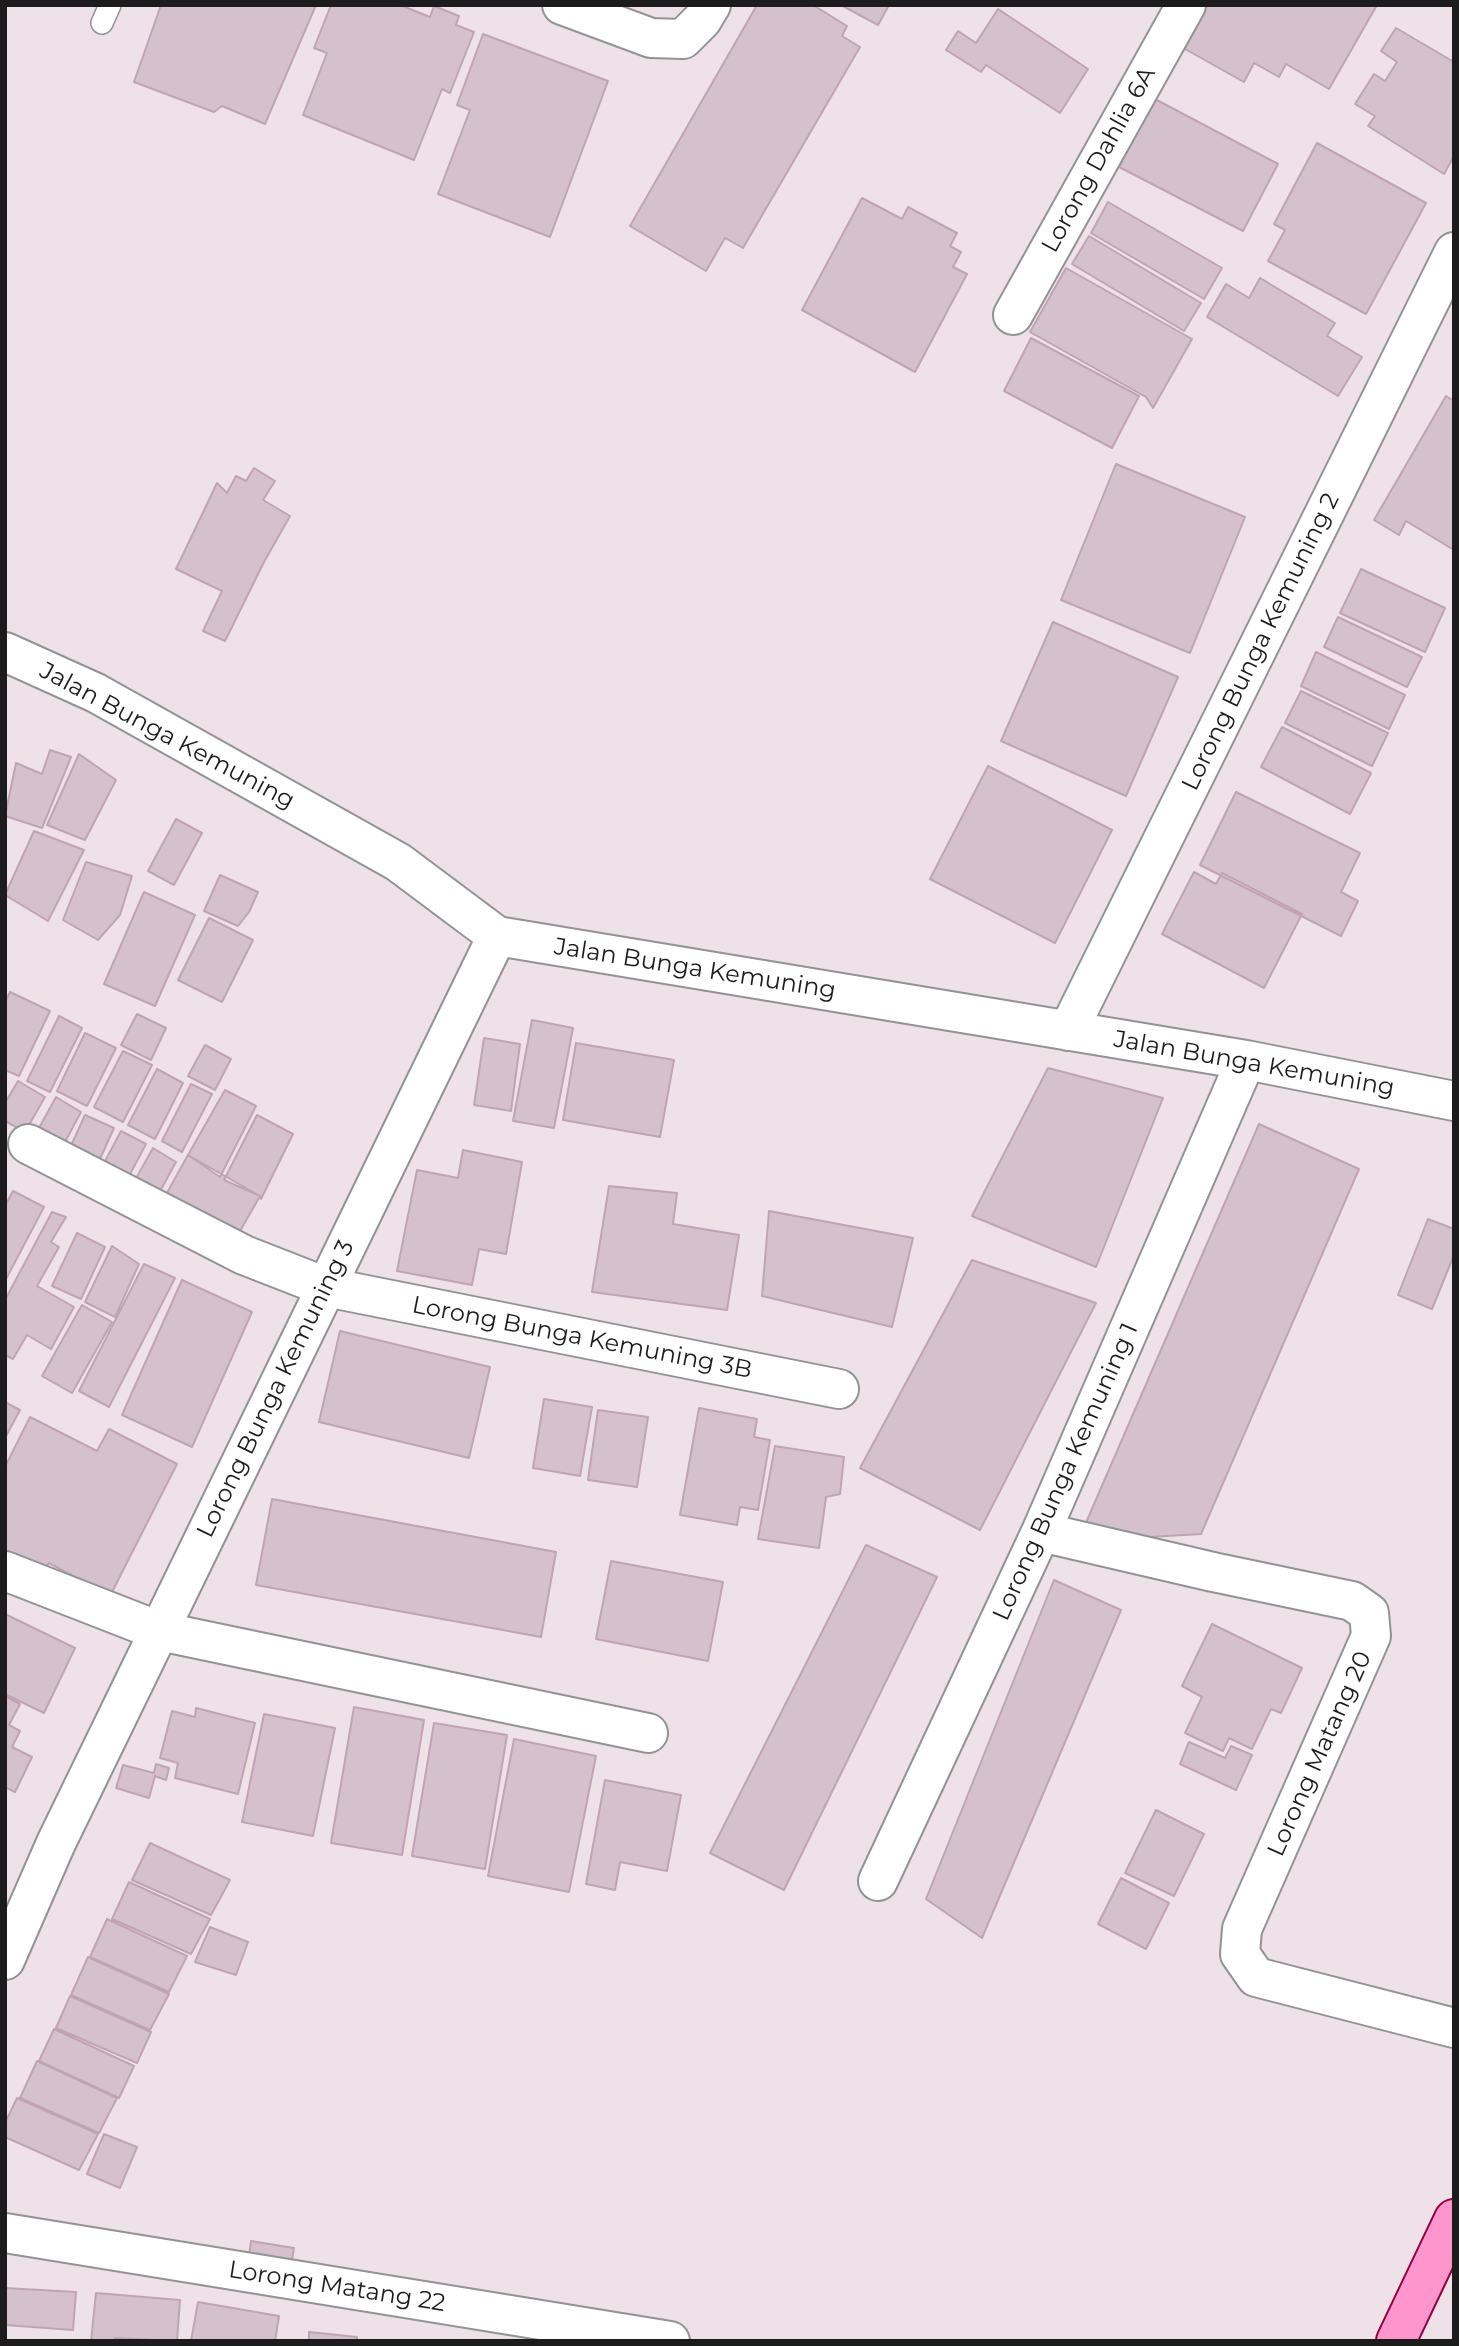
<!DOCTYPE html>
<style>
body{margin:0}
#map{position:relative;width:1459px;height:2346px;overflow:hidden;background:#eee1e7;font-family:Montserrat,sans-serif}
canvas{display:block}
.frame{position:absolute;inset:0;border:7px solid #1c1c1c;pointer-events:none}
</style>
<div id="map">
<canvas width="1459" height="2346"></canvas>
<div class="frame"></div>
</div>
<script>
const context = document.querySelector('canvas').getContext('2d');
context.lineJoin = 'round';
function fillPath(path, color) {
  context.fillStyle = color;
  context.fill(path, 'evenodd');
}
function poly(rows) {
  const path = new Path2D();
  for (const r of rows) {
    path.moveTo(r[0], r[1]);
    for (let i = 2; i < r.length; i += 2) path.lineTo(r[i], r[i + 1]);
  }
  return path;
}
function trace(path, color, width, dash) {
  context.strokeStyle = color;
  context.lineWidth = width;
  context.lineCap = dash ? 'butt' : 'round';
  context.setLineDash(dash || []);
  context.stroke(path);
}
function write(font, color, halo, rows, align = 'center') {
  context.font = font + ' Montserrat,sans-serif';
  context.lineWidth = 5;
  context.setLineDash([]);
  context.textBaseline = 'middle';
  context.strokeStyle = halo;
  context.fillStyle = color;
  for (const [text, x, y, turn = 0] of rows) {
    context.save();
    context.translate(x, y);
    context.rotate((+turn || 0) * Math.PI / 180);
    context.textAlign = isNaN(turn) ? turn : align;
    if (halo) context.strokeText(text, 0, 0);
    context.fillText(text, 0, 0);
    context.restore();
  }
}
const building = poly([
 [161,5,316,5,265,124,222,106,214,112,134,82,161,5],
 [331,5,400,5,430,17,434,6,459,16,456,25,474,32,450,93,442,89,414,160,303,115,327,53,314,48,331,5],
 [757,5,813,5,847,26,842,36,860,47,743,248,725,238,706,271,630,226,757,5],
 [841,5,889,5,878,25,841,5],
 [1197,5,1377,5,1329,89,1286,64,1279,77,1254,63,1244,82,1176,44,1197,5],
 [998,9,1088,69,1060,113,986,65,981,72,946,50,958,31,976,43,998,9],
 [1396,28,1454,62,1454,156,1444,174,1368,126,1375,116,1355,104,1374,74,1385,81,1397,62,1381,51,1396,28],
 [483,34,608,81,550,237,438,194,470,110,457,105,483,34],
 [1153,98,1278,164,1243,231,1119,167,1153,98],
 [1317,143,1426,203,1366,314,1268,261,1285,230,1274,224,1317,143],
 [862,198,902,219,908,207,957,233,950,246,961,252,953,267,967,274,915,372,802,310,862,198],
 [1108,202,1222,268,1204,299,1091,233,1108,202],
 [1089,236,1201,303,1184,331,1072,264,1089,236],
 [1066,268,1192,339,1153,408,1146,397,1030,332,1066,268],
 [1260,278,1335,323,1327,336,1362,357,1338,396,1207,317,1226,284,1249,298,1260,278],
 [1031,338,1139,396,1112,448,1004,391,1031,338],
 [1446,396,1454,401,1454,550,1406,521,1399,535,1374,520,1446,396],
 [1116,464,1245,517,1190,653,1061,600,1116,464],
 [254,468,275,481,263,500,290,516,264,562,225,641,203,631,222,591,176,569,217,483,227,493,236,476,246,481,254,468],
 [1361,569,1445,608,1425,652,1340,613,1361,569],
 [1338,617,1422,657,1407,687,1324,647,1338,617],
 [1053,622,1178,677,1126,796,1001,741,1053,622],
 [1316,652,1405,695,1389,729,1301,686,1316,652],
 [1301,691,1388,733,1372,766,1285,723,1301,691],
 [1282,727,1371,773,1350,814,1261,767,1282,727],
 [50,750,71,757,42,828,5,816,16,763,42,774,50,750],
 [79,754,116,780,85,840,47,825,79,754],
 [988,766,1112,830,1055,943,930,879,988,766],
 [1236,792,1360,853,1341,892,1358,901,1341,936,1200,865,1236,792],
 [176,819,202,833,174,885,148,871,176,819],
 [34,831,84,850,48,921,5,895,34,831],
 [86,862,132,876,120,915,98,940,63,920,86,862],
 [1194,872,1216,884,1222,873,1302,914,1264,988,1162,934,1194,872],
 [220,875,258,892,249,912,238,926,204,911,220,875],
 [144,892,195,915,155,1006,104,984,144,892],
 [209,918,253,940,222,1002,178,980,209,918],
 [10,992,50,1011,19,1076,5,1070,5,1002,10,992],
 [137,1014,166,1028,151,1060,121,1045,137,1014],
 [59,1016,82,1028,50,1092,27,1081,59,1016],
 [532,1020,573,1028,554,1128,513,1121,532,1020],
 [85,1033,116,1048,87,1106,57,1091,85,1033],
 [484,1038,520,1044,511,1111,474,1105,484,1038],
 [576,1043,674,1060,660,1137,563,1120,576,1043],
 [205,1045,231,1059,215,1090,188,1076,205,1045],
 [123,1051,152,1065,123,1122,94,1107,123,1051],
 [1048,1068,1163,1098,1096,1267,972,1216,1048,1068],
 [157,1069,183,1083,155,1139,128,1125,157,1069],
 [18,1081,45,1097,25,1132,5,1121,5,1103,18,1081],
 [191,1084,212,1094,182,1152,162,1141,191,1084],
 [225,1090,256,1106,220,1177,188,1155,225,1090],
 [56,1097,81,1112,65,1142,39,1128,56,1097],
 [85,1115,114,1128,99,1161,70,1148,85,1115],
 [257,1115,293,1134,261,1199,260,1196,224,1180,257,1115],
 [1259,1124,1359,1169,1201,1534,1078,1541,1259,1124],
 [121,1131,146,1144,128,1178,103,1165,121,1131],
 [153,1148,176,1162,158,1195,134,1182,153,1148],
 [463,1150,522,1162,506,1254,479,1249,472,1285,397,1271,417,1170,458,1178,463,1150],
 [188,1155,260,1196,235,1240,163,1200,188,1155],
 [609,1186,677,1193,673,1224,739,1235,727,1310,592,1292,609,1186],
 [13,1191,44,1207,5,1281,5,1206,13,1191],
 [769,1211,913,1238,892,1327,762,1296,769,1211],
 [52,1212,66,1217,51,1242,59,1247,37,1286,74,1307,51,1349,27,1335,13,1359,5,1355,5,1300,52,1212],
 [1428,1219,1454,1229,1454,1255,1432,1309,1398,1295,1428,1219],
 [77,1233,105,1247,81,1299,52,1286,77,1233],
 [112,1246,139,1264,115,1317,85,1302,112,1246],
 [972,1260,1096,1303,980,1530,860,1468,972,1260],
 [144,1264,175,1278,109,1407,79,1391,144,1264],
 [182,1280,252,1312,192,1447,122,1415,182,1280],
 [82,1305,112,1322,72,1393,42,1376,82,1305],
 [340,1331,490,1367,469,1458,319,1422,340,1331],
 [544,1399,592,1407,580,1476,533,1468,544,1399],
 [5,1402,20,1410,5,1438,5,1402],
 [699,1408,757,1419,754,1437,770,1440,758,1510,740,1507,737,1525,680,1515,699,1408],
 [598,1410,648,1417,637,1487,588,1480,598,1410],
 [30,1417,97,1451,109,1429,177,1464,110,1596,49,1563,44,1571,5,1550,5,1467,30,1417],
 [775,1446,844,1457,840,1494,826,1497,819,1548,758,1539,775,1446],
 [272,1499,556,1552,541,1637,256,1585,272,1499],
 [866,1545,937,1577,784,1890,710,1853,866,1545],
 [611,1561,723,1582,708,1661,596,1639,611,1561],
 [1054,1580,1121,1610,982,1938,926,1899,1054,1580],
 [5,1614,75,1648,44,1713,5,1694,5,1614],
 [1212,1624,1302,1668,1281,1713,1271,1709,1252,1749,1229,1738,1223,1751,1185,1733,1202,1697,1182,1686,1212,1624],
 [5,1696,20,1704,9,1725,20,1731,12,1747,32,1757,15,1792,5,1787,5,1696],
 [354,1707,424,1720,402,1855,331,1843,354,1707],
 [196,1708,255,1723,238,1794,175,1778,178,1763,160,1758,172,1711,195,1717,196,1708],
 [264,1714,335,1728,313,1836,242,1822,264,1714],
 [434,1723,507,1735,485,1869,412,1856,434,1723],
 [514,1739,596,1756,569,1892,488,1876,514,1739],
 [1189,1742,1225,1758,1231,1746,1252,1755,1236,1790,1180,1764,1189,1742],
 [156,1764,169,1768,166,1780,155,1776,149,1798,116,1788,123,1765,154,1773,156,1764],
 [605,1780,681,1795,667,1871,620,1862,615,1890,586,1884,605,1780],
 [1156,1810,1204,1834,1174,1896,1125,1873,1156,1810],
 [150,1843,230,1880,211,1915,132,1880,150,1843],
 [1121,1878,1169,1903,1146,1949,1098,1924,1121,1878],
 [129,1882,210,1919,191,1954,112,1919,129,1882],
 [107,1919,187,1956,169,1992,90,1957,107,1919],
 [210,1927,248,1942,236,1975,195,1962,210,1927],
 [88,1957,169,1994,150,2030,71,1995,88,1957],
 [70,1996,151,2032,137,2063,56,2028,70,1996],
 [54,2029,134,2066,119,2098,39,2061,54,2029],
 [37,2061,117,2098,99,2133,20,2098,37,2061],
 [17,2098,98,2134,79,2170,5,2137,5,2123,17,2098],
 [104,2134,137,2147,120,2188,87,2174,104,2134],
 [251,2241,294,2248,289,2278,247,2272,251,2241],
 [5,2288,76,2292,73,2330,5,2325,5,2288],
 [96,2293,180,2300,177,2341,115,2338,114,2341,91,2341,96,2293],
 [198,2302,279,2316,275,2341,191,2341,198,2302],
 [309,2332,357,2337,357,2341,309,2341,309,2332]
]);
const lane = poly([
 [102,23,110,5]
]);
const street = poly([
 [562,5,651,38,683,39,702,20,711,5],
 [1013,315,1186,5],
 [5,652,96,693,398,862,497,936,1246,1060,1454,1101],
 [1068,1031,1454,252],
 [28,1144,244,1255,326,1287,839,1389],
 [1041,1532,1213,1572,1352,1601,1369,1613,1371,1636,1242,1929,1240,1954,1256,1977,1454,2028],
 [5,1571,159,1631,648,1733],
 [878,1881,1041,1532,1246,1060],
 [5,1960,56,1843,497,936],
 [5,2233,670,2341]
]);
const primary = poly([
 [1396,2341,1454,2219]
]);
const streetNames = [
 ["Lorong Dahlia 6A",1099,160,-61],
 ["Lorong Bunga Kemuning 2",1261,642,-64],
 ["Jalan Bunga Kemuning",167,736,28],
 ["Jalan Bunga Kemuning",695,969,9],
 ["Jalan Bunga Kemuning",1254,1064,10],
 ["Lorong Bunga Kemuning 3B",582,1338,11],
 ["Lorong Bunga Kemuning 3",276,1389,-64],
 ["Lorong Bunga Kemuning 1",1066,1472,-66],
 ["Lorong Matang 20",1320,1754,-66],
 ["Lorong Matang 22",337,2287,9]
];
fillPath(building, '#d5c1ce');
trace(building, '#c1a3b6', 2);
trace(lane, '#939393', 24);
trace(street, '#939393', 42);
trace(primary, '#940040', 42);
trace(lane, '#fff', 21);
trace(street, '#fff', 38);
trace(primary, '#ff95cd', 38);
write('24px', '#1c1c1c', '#fff', streetNames);
</script>
